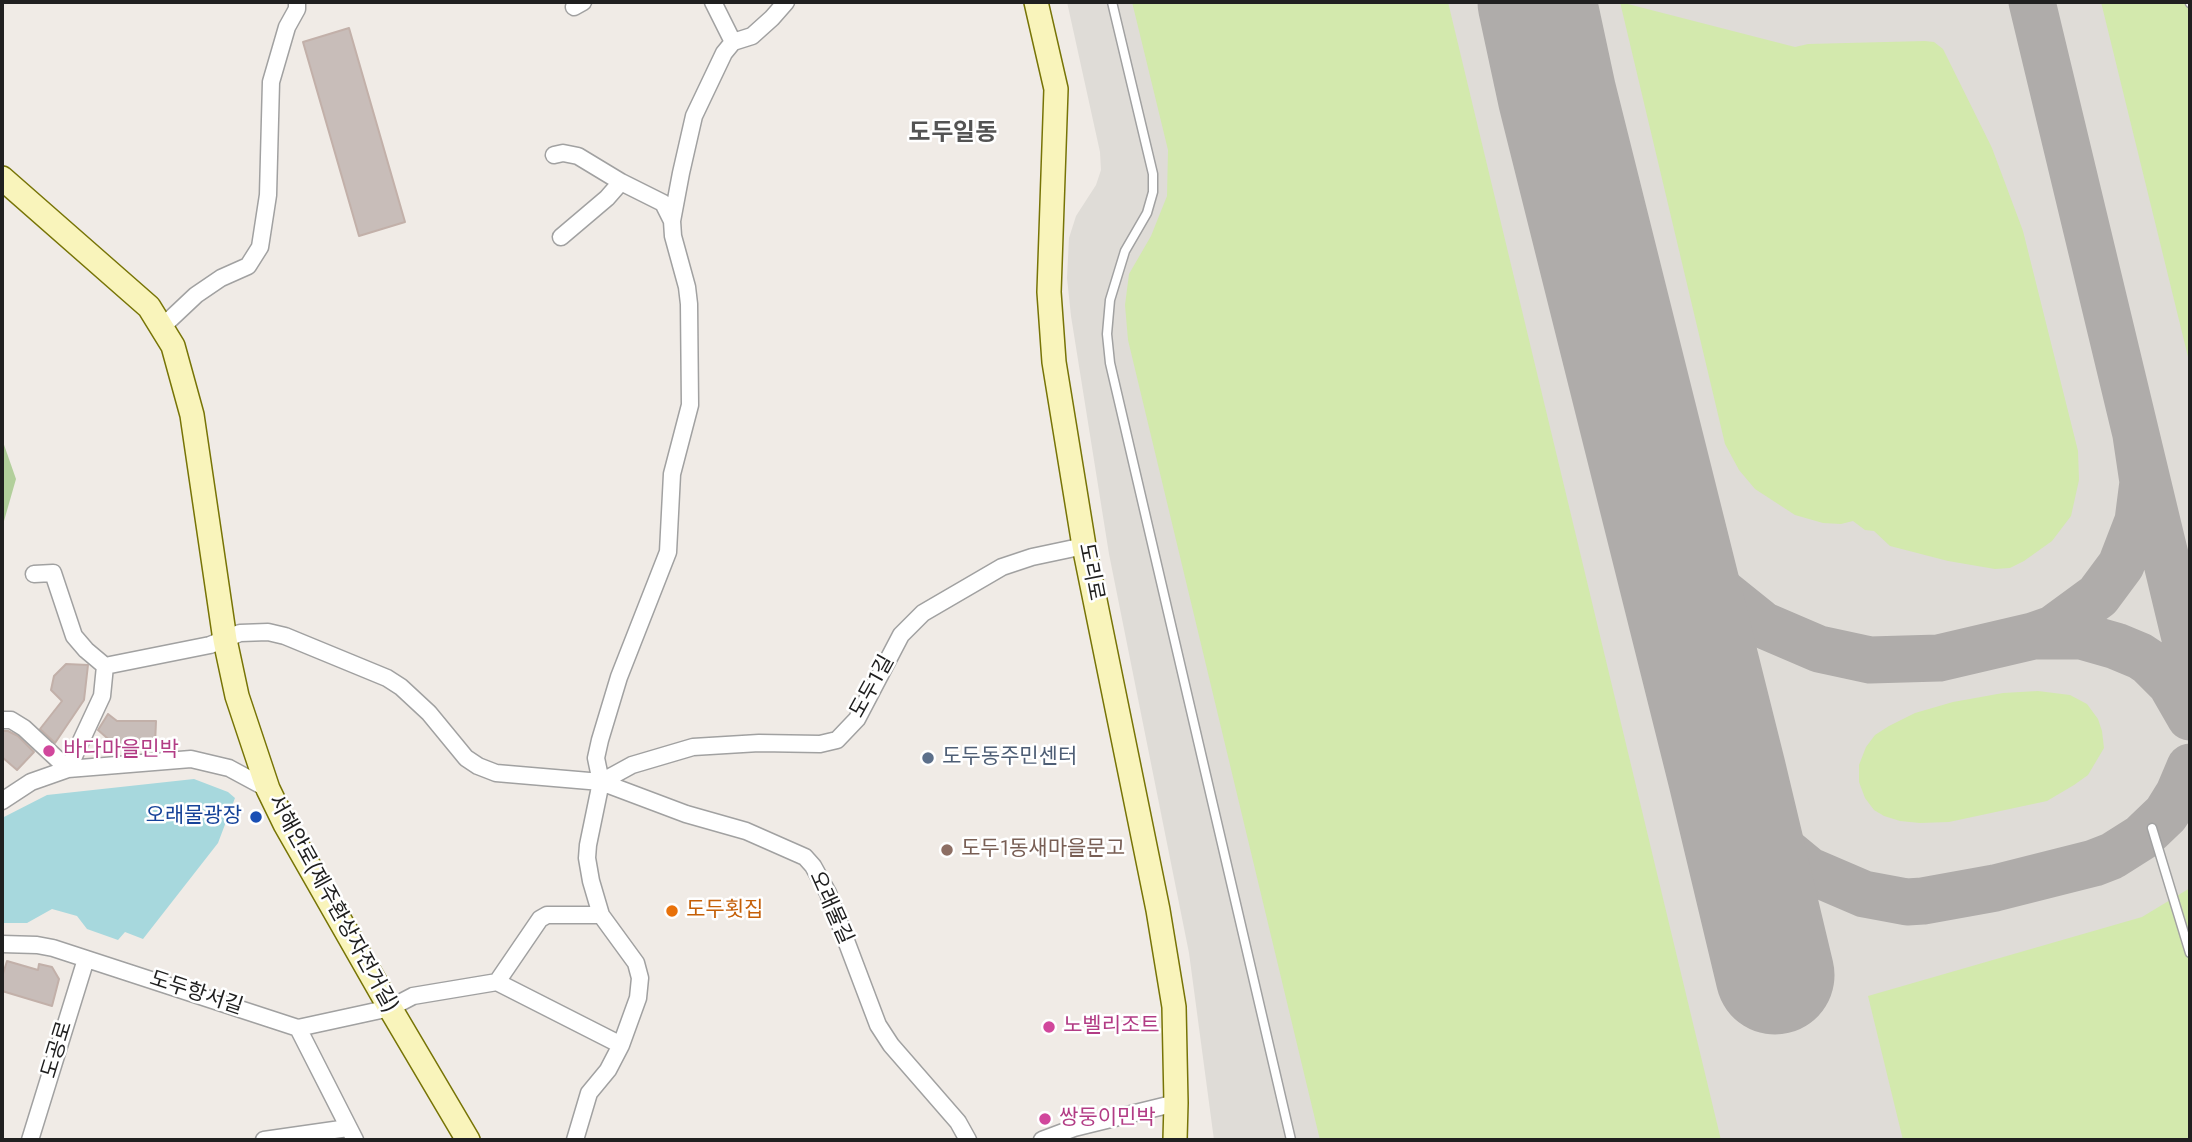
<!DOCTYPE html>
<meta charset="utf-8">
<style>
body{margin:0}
#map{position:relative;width:2192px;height:1142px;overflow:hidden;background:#f0ebe6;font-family:Jost,sans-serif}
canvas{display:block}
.frame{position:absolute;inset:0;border:4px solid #202020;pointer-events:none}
</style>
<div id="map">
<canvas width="2192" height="1142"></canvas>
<div class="frame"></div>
</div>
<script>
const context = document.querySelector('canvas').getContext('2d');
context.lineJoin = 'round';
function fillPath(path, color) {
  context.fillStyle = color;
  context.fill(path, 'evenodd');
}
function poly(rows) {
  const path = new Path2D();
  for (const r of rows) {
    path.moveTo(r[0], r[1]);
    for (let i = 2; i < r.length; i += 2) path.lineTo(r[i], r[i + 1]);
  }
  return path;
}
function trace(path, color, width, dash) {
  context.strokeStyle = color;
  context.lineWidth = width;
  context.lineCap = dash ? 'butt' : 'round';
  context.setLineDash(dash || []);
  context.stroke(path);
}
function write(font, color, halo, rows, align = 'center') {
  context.font = font + ' Jost,"Noto Sans KR",sans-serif';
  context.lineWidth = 5;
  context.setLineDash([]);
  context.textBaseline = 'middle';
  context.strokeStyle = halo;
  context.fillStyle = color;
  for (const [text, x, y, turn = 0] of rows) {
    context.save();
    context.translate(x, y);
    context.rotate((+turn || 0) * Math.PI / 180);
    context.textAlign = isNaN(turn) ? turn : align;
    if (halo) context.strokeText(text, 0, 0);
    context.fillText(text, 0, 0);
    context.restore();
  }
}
const airport = poly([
 [1067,2,2190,2,2190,1140,1214,1140,1189,953,1109,554,1071,316,1067,278,1069,238,1076,216,1096,185,1101,170,1100,152]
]);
const grass = poly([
 [1132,2,1448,2,1721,1140,1320,1140,1128,340,1125,305,1129,274,1151,236,1167,196,1168,150],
 [1620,2,1795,47,1808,44,1925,41,1934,42,1943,49,1992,148,2023,231,2078,451,2079,480,2071,516,2052,541,2024,561,2010,568,1995,569,1948,561,1890,546,1874,531,1865,530,1853,521,1841,524,1823,523,1795,515,1755,489,1739,470,1725,444],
 [2101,2,2190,2,2190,365],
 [2038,691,2070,695,2087,704,2098,719,2102,731,2104,748,2088,775,2074,785,2047,801,1949,822,1920,823,1900,821,1884,816,1874,810,1865,798,1859,782,1859,765,1866,747,1875,735,1889,726,1915,713,1953,702,2003,693],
 [2190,888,2190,1140,1903,1140,1868,996,2142,917]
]);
const forest = poly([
 [2,439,16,479,2,528]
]);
const water = poly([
 [194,779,228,792,235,798,218,843,143,939,125,932,118,940,87,929,77,916,52,909,27,923,2,923,2,818,47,795]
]);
const taxiway = poly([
 [2032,2,2190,659],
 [1647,460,1680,539,1699,567,1717,588,1763,625,1819,649,1870,660,1939,658,2033,636,2053,629,2098,596,2121,565,2138,521,2143,482,2136,435],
 [2033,636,2081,636,2116,646,2140,656,2149,662,2171,684,2190,717],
 [1727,774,1750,814,1768,837,1808,870,1864,894,1907,902,1923,901,1995,888,2094,863,2112,856,2142,837,2166,814,2179,793,2190,767]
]);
const runway = poly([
 [1537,2,1557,95,1727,774,1775,975]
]);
const building = poly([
 [349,28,405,222,359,236,303,42,349,28],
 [66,664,88,665,84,700,55,743,40,729,62,701,51,690,54,676,66,664],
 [108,714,117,721,156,721,155,745,115,745,98,730,108,714],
 [2,731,8,731,18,736,34,752,17,770,2,757,2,731],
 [7,961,38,970,39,964,52,967,59,979,52,1006,2,991,2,977,7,961]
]);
const lane = poly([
 [1112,2,1153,174,1153,192,1147,213,1125,251,1110,300,1107,334,1110,363,1291,1140],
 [2190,2,2190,3],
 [2152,828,2190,953]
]);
const street = poly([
 [713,2,733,42],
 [574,7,583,2],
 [554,155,563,153,578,156,621,182,663,203,672,221],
 [561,237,607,198,621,182],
 [162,327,196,295,221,278,248,266,260,247,268,195,271,82,287,27,297,9,297,2],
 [34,574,53,573,74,636,86,650,105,666],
 [2,720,11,720,24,728,68,769,102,696,105,666,210,645,240,633,268,632,285,636,387,678,401,687,429,713,466,758,478,766,496,773,601,782,686,814,746,831,805,857,813,866,828,893,878,1025,891,1045,958,1122,968,1140],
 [601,782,632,765,693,747,759,743,820,744,837,740,857,719,901,635,923,613,1002,567,1032,557,1084,546],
 [2,801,31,782,68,769,191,759,229,768,268,789],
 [2,944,37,945,53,948,298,1028,390,1008,413,996,497,982,540,919,547,915,601,915],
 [497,982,621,1045],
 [298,1028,355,1140],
 [30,1140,86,959],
 [264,1140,348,1128],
 [575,1140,589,1093,608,1070,621,1045,638,998,640,978,636,963,601,915,591,881,587,858,588,845,601,782,596,758,600,740,619,677,668,552,672,474,690,405,689,304,687,287,673,236,672,221,681,173,694,116,724,53,733,42,752,36,772,18,786,2],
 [1042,1140,1074,1128,1176,1103]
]);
const secondary = poly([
 [1036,2,1056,89,1049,292,1054,362,1084,546,1158,910,1174,1007,1176,1103,1175,1140],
 [2,178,149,307,173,346,192,415,225,640,237,696,268,789,285,824,390,1008,468,1140]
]);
const markers = [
 [49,751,7,"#d1479c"],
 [928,758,7,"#5c6f8a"],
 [256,817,7,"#1a4fb4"],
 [947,850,7,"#8d6e63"],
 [672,911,7,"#e8710a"],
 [1049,1027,7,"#d1479c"],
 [1045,1119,7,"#d1479c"]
];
const streetNames = [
 ["도리로",1090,572,79],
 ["도두1길",873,687,-61],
 ["서해안로(제주환상자전거길)",332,904,61],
 ["오래물길",830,908,66],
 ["도두항서길",196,994,18],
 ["도공로",58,1050,-73]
];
const hotelNames = [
 ["바다마을민박",63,751],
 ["노벨리조트",1063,1027],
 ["쌍둥이민박",1059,1119]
];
const serviceNames = [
 ["도두동주민센터",942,758]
];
const transitNames = [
 ["오래물광장",242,817]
];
const educationNames = [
 ["도두1동새마을문고",961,850]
];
const foodNames = [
 ["도두횟집",686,911]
];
const quarterNames = [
 ["도두일동",953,134]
];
fillPath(airport, '#dfdcd7');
fillPath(grass, '#d3e9ad');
fillPath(forest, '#b2cf9b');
fillPath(water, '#a7d8dd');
trace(taxiway, '#afacaa', 47);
trace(runway, '#afacaa', 119);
fillPath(building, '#c8bdb9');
trace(building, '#c2b0a9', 2);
trace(lane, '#a1a1a1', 11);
trace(street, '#a1a1a1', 19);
trace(secondary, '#777406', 26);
trace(lane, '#fff', 8);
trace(street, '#fff', 16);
trace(secondary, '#f9f4bb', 23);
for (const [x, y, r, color] of markers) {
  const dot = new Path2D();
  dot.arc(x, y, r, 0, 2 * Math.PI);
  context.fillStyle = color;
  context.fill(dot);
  trace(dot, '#fff', 2.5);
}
write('21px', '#202020', '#fff', streetNames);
write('21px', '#b23c85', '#fff', hotelNames, 'left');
write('21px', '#4e5e75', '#fff', serviceNames, 'left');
write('21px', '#164399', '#fff', transitNames, 'right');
write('21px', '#785e54', '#fff', educationNames, 'left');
write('21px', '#c56008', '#fff', foodNames, 'left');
write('bold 24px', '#535353', '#fff', quarterNames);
</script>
